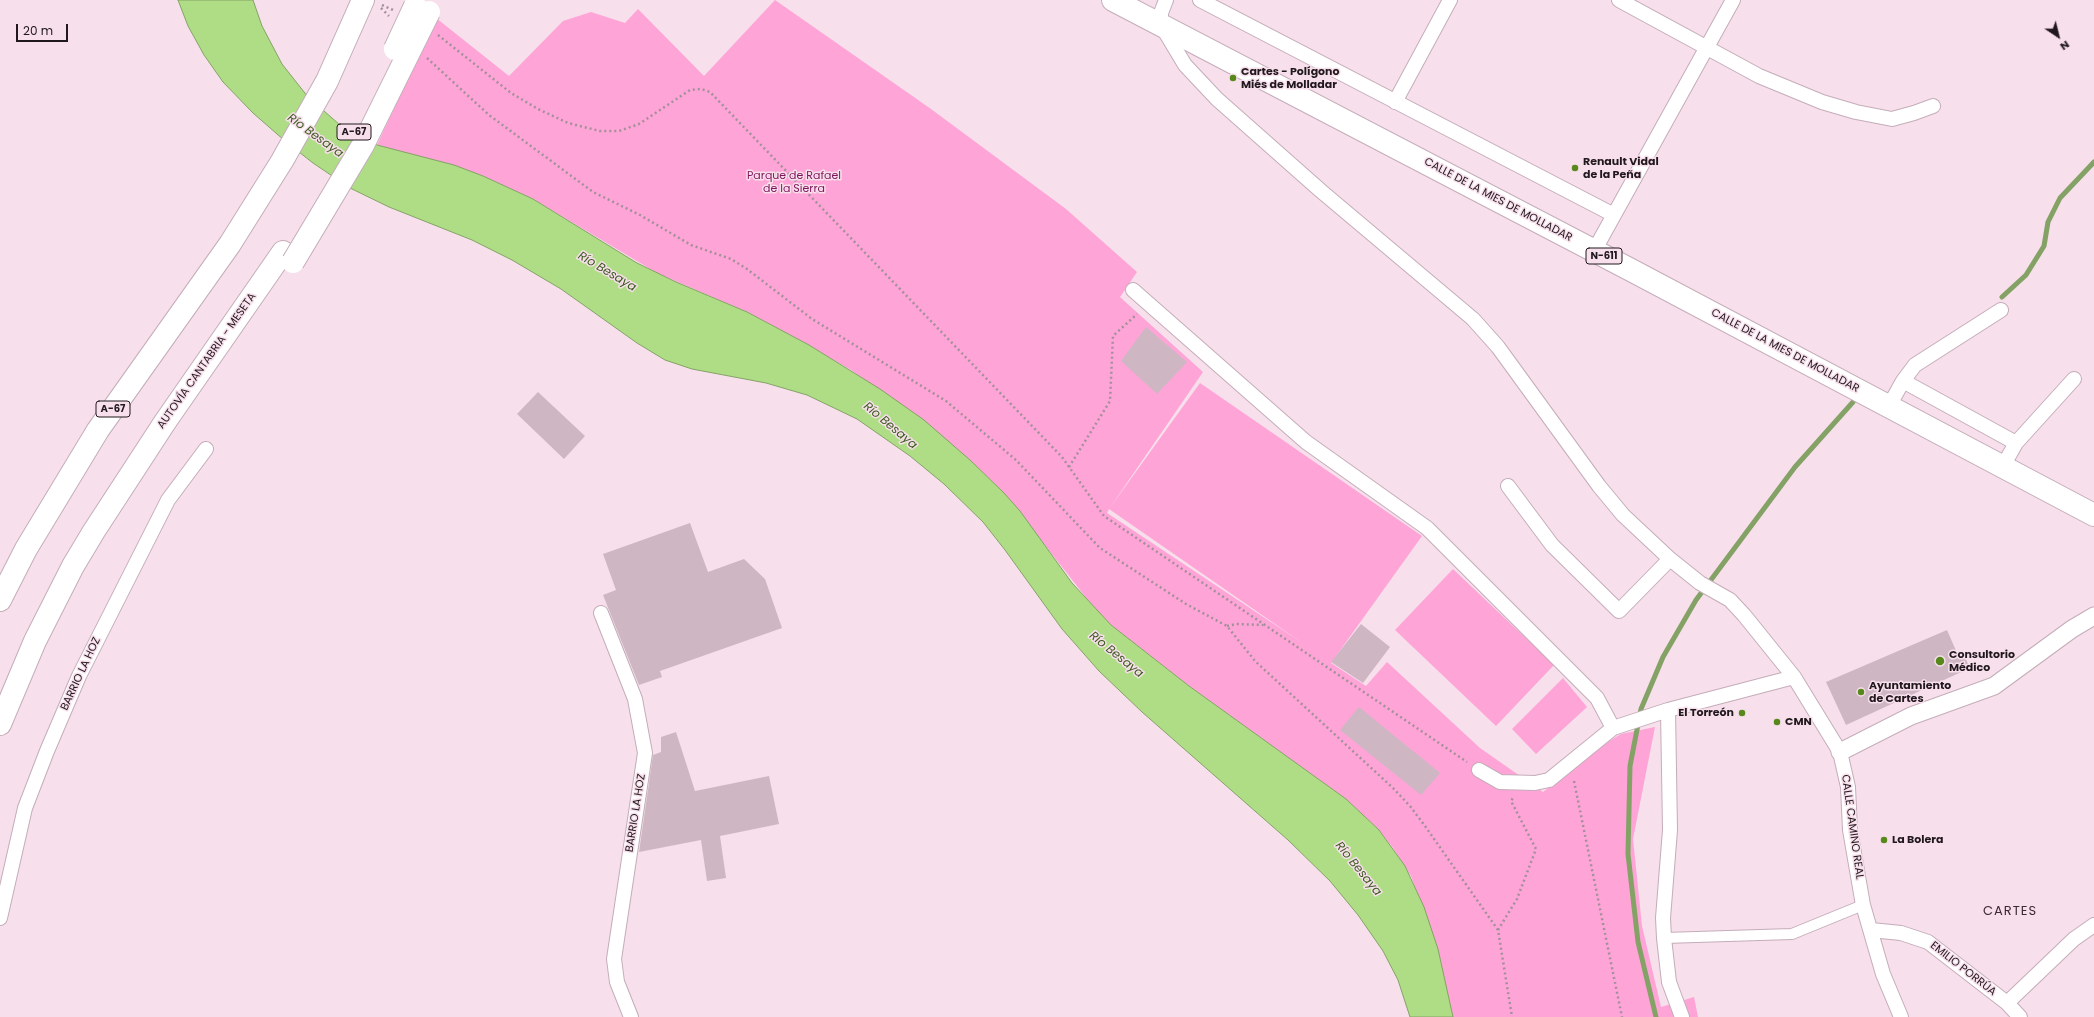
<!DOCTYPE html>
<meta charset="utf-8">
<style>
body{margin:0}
#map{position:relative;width:2094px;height:1017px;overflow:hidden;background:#f7dfeb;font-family:Poppins,sans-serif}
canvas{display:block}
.north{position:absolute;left:2038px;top:16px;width:40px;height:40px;-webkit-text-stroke:3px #f7dfeb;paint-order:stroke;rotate:145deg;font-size:11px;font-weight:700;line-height:16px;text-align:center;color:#21181d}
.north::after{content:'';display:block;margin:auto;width:14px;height:18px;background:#21181d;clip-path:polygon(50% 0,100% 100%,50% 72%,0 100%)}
.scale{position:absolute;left:16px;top:24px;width:52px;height:18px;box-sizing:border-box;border:2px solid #21181d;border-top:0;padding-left:5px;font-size:12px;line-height:14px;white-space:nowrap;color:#21181d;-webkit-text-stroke:3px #f7dfeb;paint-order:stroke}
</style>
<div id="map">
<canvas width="2094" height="1017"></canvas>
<div class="north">N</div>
<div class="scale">20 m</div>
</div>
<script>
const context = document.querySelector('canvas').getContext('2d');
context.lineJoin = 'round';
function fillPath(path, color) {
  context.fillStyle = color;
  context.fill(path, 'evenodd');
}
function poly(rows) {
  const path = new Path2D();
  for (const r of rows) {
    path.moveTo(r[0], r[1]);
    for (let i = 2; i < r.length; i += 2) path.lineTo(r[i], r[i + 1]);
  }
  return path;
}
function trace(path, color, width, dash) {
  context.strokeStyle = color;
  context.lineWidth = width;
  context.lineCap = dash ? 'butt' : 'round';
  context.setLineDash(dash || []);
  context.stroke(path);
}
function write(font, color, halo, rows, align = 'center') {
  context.font = font + ' Poppins,sans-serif';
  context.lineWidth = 3;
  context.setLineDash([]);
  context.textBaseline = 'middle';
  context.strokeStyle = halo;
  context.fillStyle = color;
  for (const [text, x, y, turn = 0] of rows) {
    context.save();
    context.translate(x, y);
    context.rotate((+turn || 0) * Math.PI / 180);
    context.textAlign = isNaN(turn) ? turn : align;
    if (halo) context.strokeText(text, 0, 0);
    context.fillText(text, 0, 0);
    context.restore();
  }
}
const green = poly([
 [775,0,931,109,1066,209,1137,272,1120,297,1203,372,1109,509,1200,383,1422,536,1331,663,1366,686,1387,662,1480,748,1543,792,1606,743,1621,734,1655,727,1633,839,1642,926,1661,1007,1694,997,1698,1017,1453,1017,1438,950,1411,876,1393,848,1379,830,1346,799,1189,686,1111,625,1095,609,1004,493,970,460,851,370,788,334,747,312,657,273,533,199,483,176,377,145,436,18,509,76,563,21,591,12,625,23,638,9,704,76],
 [1109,509,1301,642,1107,513],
 [1453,569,1554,665,1496,726,1395,630],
 [1563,678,1587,707,1536,754,1512,729]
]);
const water = poly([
 [178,0,253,0,262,26,282,64,308,97,340,125,377,145,454,165,483,176,533,199,637,263,676,282,747,312,809,345,880,389,924,420,970,460,1004,493,1020,511,1072,583,1111,625,1189,686,1346,799,1379,830,1405,866,1424,907,1438,949,1453,1017,1410,1017,1398,980,1383,951,1358,915,1330,881,1288,840,1142,712,1099,671,1062,629,1005,550,983,522,944,484,910,456,857,419,807,395,766,383,692,369,665,360,637,343,561,289,512,260,472,240,389,207,350,188,313,163,285,141,253,113,223,82,204,55,188,26,178,0]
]);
const stream = poly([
 [2002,297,2026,275,2044,246,2048,222,2060,198,2094,162],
 [1656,1017,1638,942,1628,854,1630,766,1641,709,1663,657,1696,600,1795,467,1853,402]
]);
const building = poly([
 [1146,327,1187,362,1157,394,1121,361],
 [538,392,585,436,564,459,517,414],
 [690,523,708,572,744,559,765,579,782,628,660,671,662,677,639,685,603,595,616,590,603,554],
 [1361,624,1390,647,1363,683,1331,662],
 [1947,630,1957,653,1962,651,1970,668,1846,725,1826,682],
 [1359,707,1440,773,1421,795,1340,730],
 [676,732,695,791,769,776,779,824,720,836,726,878,707,881,701,840,639,852,653,755,661,752,661,737]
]);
const path = poly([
 [382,5,393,10],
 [381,8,389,16],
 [438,35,511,93,538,109,568,123,600,131,619,131,639,124,690,90,701,89,710,92,1062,457,1104,516,1467,762],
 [427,58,489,115,593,192,640,215,691,245,731,259,747,269,812,319,946,401,1016,460,1100,548,1186,604,1227,626,1255,661,1393,788,1410,806,1425,826,1498,930,1512,1017],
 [1069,467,1110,401,1113,336,1137,314],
 [1227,626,1236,624,1263,625],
 [1574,781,1622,1017],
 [1498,930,1517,899,1536,849,1511,801,1513,798]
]);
const pedestrian = poly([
 [1664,938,1792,934,1863,905]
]);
const minor = poly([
 [1166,0,1161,13,1161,25,1185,65,1217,99,1321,191,1473,319,1498,347,1599,486,1623,515,1670,559,1700,583,1730,600,1744,615,1794,677,1840,752,1848,787,1850,830,1863,905,1883,974,1901,1017],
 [1200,0,1614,215],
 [1619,0,1759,76,1822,102,1856,112,1892,119,1914,113,1933,106],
 [1395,102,1450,0],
 [1594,251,1733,0],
 [1133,290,1306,442,1427,528,1597,698,1613,728],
 [1903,381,2016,443],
 [1889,406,1903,381,1915,365,2001,310],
 [2003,466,2016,443,2074,379],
 [1508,486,1552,545,1619,611,1670,559],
 [601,613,635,699,645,753,614,959,617,982,631,1017],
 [1668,710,1670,830,1663,918,1664,938,1669,982,1682,1017],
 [1479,770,1500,782,1535,783,1549,780,1613,728,1668,710,1794,677],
 [0,918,25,808,47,751,79,676,168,500,206,449],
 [1871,930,1901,933,1928,942,2007,1003],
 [2020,1017,2007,1003,2074,939,2094,925]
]);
const tertiary = poly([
 [1840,752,1911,716,1994,686,2072,629,2094,616]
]);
const trunk = poly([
 [1113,0,1631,270,2094,515]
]);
const motorway = poly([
 [0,600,26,549,98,430,230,244,282,161,327,81,363,0],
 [0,724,35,641,73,566,94,531,165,422,283,252]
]);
const motorwayBridge = poly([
 [395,49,415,6],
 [293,262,363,145,429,12]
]);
const markers = [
 [1233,78,4,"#56881c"],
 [1575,168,4,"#56881c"],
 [1940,661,5,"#56881c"],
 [1861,692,4,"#56881c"],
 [1742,713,4,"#56881c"],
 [1777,722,4,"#56881c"],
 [1884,840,4,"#56881c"]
];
const shields = [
 [354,132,34],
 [1604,256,36],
 [113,409,34]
];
const shieldNames = [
 ["A-67",354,132],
 ["N-611",1604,256],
 ["A-67",113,409]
];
const poiNames = [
 ["Cartes - Polígono",1241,72],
 ["Miés de Molladar",1241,85],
 ["Renault Vidal",1583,162],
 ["de la Peña",1583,175],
 ["Consultorio",1949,655],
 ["Médico",1949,668],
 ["Ayuntamiento",1869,686],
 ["de Cartes",1869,699],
 ["El Torreón",1734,713,"right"],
 ["CMN",1785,722],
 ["La Bolera",1892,840]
];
const parkNames = [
 ["Parque de Rafael",794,176],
 ["de la Sierra",794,189]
];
const streetNames = [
 ["CALLE DE LA MIES DE MOLLADAR",1498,200,28],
 ["CALLE DE LA MIES DE MOLLADAR",1785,351,28],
 ["AUTOVÍA CANTABRIA - MESETA",207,361,-55],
 ["BARRIO LA HOZ",81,674,-65],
 ["BARRIO LA HOZ",636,813,-81],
 ["CALLE CAMINO REAL",1852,827,82],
 ["EMILIO PORRÚA",1963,969,38]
];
const waterNames = [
 ["Río Besaya",315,136,36],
 ["Río Besaya",607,272,31],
 ["Río Besaya",890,426,40],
 ["Río Besaya",1116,655,39],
 ["Río Besaya",1358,869,51]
];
const quarterNames = [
 ["CARTES",2010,912]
];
fillPath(green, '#ffa4d7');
fillPath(water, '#aedd86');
trace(water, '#84a266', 1);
trace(stream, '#84a266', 5);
fillPath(building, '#ceb7c3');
trace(pedestrian, '#c4adb9', 12);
trace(minor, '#c4adb9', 16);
trace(tertiary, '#c4adb9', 19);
trace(trunk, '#c4adb9', 24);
trace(motorway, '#c4adb9', 24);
trace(path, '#a2909a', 2.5, [2, 3]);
trace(pedestrian, '#fff', 10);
trace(minor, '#fff', 14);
trace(tertiary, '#fff', 17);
trace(trunk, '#fff', 22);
trace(motorway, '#fff', 22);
trace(motorwayBridge, '#c4adb9', 24, []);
trace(motorwayBridge, '#fff', 22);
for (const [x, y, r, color] of markers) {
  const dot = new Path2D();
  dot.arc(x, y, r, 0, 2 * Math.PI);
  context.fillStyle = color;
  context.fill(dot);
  trace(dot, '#f7dfeb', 1.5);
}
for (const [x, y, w] of shields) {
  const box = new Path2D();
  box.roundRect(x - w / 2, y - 8, w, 16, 3);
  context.fillStyle = '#f7dfeb';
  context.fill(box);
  trace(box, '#21181d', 1);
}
write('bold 10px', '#21181d', null, shieldNames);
write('bold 11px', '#21181d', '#f7dfeb', poiNames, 'left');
write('11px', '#7f165c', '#f7dfeb', parkNames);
write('11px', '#21181d', '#f7dfeb', streetNames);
write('italic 12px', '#3c5a1f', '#f7dfeb', waterNames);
context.letterSpacing = '1px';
write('13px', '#3c2a33', '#f7dfeb', quarterNames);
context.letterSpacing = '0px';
</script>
